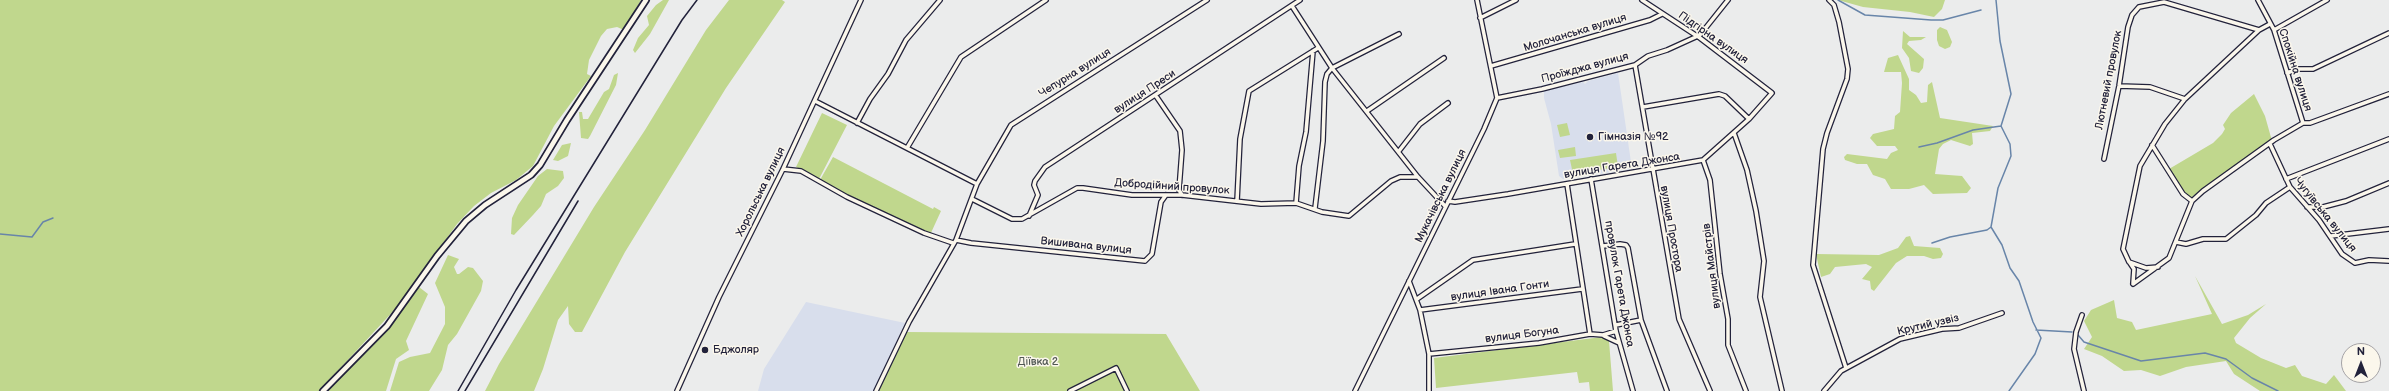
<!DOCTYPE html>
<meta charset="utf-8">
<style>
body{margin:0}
#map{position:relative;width:2389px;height:391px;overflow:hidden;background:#ebecec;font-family:"Balsamiq Sans",sans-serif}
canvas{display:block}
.north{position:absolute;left:2341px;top:343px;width:40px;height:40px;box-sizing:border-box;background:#fbf7ec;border:1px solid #a4a2a5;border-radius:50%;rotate:0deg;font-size:11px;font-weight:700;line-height:16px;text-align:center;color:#22223b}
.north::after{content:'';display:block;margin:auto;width:14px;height:18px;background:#22223b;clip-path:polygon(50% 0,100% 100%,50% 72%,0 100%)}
</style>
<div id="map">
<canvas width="2389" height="391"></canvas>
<div class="north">N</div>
</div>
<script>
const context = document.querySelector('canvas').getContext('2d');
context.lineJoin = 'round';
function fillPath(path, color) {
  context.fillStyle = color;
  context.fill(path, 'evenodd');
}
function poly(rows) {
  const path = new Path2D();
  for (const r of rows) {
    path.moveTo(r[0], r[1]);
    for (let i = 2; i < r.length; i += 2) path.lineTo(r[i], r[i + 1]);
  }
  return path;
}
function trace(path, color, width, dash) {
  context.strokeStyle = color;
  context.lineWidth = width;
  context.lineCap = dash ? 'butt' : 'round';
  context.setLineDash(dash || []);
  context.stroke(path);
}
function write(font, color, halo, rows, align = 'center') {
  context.font = font + ' "Balsamiq Sans",sans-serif';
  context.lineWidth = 3;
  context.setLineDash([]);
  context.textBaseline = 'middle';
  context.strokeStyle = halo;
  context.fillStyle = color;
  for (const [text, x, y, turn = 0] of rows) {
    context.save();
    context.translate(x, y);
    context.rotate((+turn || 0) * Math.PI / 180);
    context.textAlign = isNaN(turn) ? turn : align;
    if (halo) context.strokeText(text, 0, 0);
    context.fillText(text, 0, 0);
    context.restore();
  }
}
const built = poly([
 [1618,73,1632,169,1563,179,1559,176,1551,124,1544,98,1544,91,1583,82,1585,84,1588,81],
 [806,302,905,323,874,391,758,391,764,369]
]);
const green = poly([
 [0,0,641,0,624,30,617,27,607,29,601,36,589,60,587,74,591,76,554,126,533,166,516,180,491,193,474,206,457,224,399,305,319,391,0,391],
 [663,0,669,0,650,34,635,53,633,50,638,38,649,25,647,16,656,5],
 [729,0,782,0,785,2,726,88,625,252,582,332,575,332,569,324,568,306,558,320,543,369,534,391,485,391,499,364,594,207,645,130,706,30],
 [1838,0,1945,0,1942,9,1934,17,1910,12,1863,7],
 [1940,27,1947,30,1952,42,1950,47,1945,49,1939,46,1937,40,1937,30],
 [1903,31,1910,37,1926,37,1921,40,1909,41,1907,44,1924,59,1923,68,1919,73,1911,71,1909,58,1902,48],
 [1898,55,1909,79,1909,90,1916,95,1921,103,1927,102,1928,85,1932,82,1940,118,1993,126,1990,131,1972,133,1973,144,1970,146,1951,140,1943,144,1939,149,1935,174,1962,176,1971,188,1967,193,1933,194,1924,185,1909,189,1891,189,1885,179,1873,175,1867,164,1857,164,1845,160,1844,157,1847,154,1887,159,1891,153,1898,150,1895,146,1877,146,1870,138,1873,134,1894,129,1895,116,1900,112,1902,83,1901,72,1884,72,1888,58],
 [618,73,616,85,590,136,588,139,581,138,579,112,582,112,583,119,588,119,604,92,609,89,614,75],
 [2254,94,2265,116,2272,141,2189,199,2183,193,2169,169,2213,143,2222,134,2225,129,2223,125,2231,113],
 [822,113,847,125,819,179,796,167],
 [1567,123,1570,135,1560,137,1557,125],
 [571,143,568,156,558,161,553,160,562,145],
 [1575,147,1576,156,1560,158,1558,150],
 [1616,153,1618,167,1573,174,1570,160],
 [833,157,933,209,934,207,941,211,930,235,847,196,820,180],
 [547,169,563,171,564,178,558,186,546,194,541,206,533,215,514,235,511,234,512,218,518,205,538,176],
 [1910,236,1914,246,1940,248,1943,254,1941,258,1933,259,1924,256,1907,256,1896,263,1874,291,1871,289,1870,281,1862,279,1872,267,1866,264,1835,267,1830,274,1821,277,1816,254,1879,255,1898,248,1906,237],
 [448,255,459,259,454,267,457,274,459,274,468,267,473,268,483,281,481,291,457,334,448,345,442,370,429,391,390,391,399,362,410,357,430,353,445,324,445,307,435,283],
 [2195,276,2222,324,2248,315,2266,304,2250,318,2234,338,2236,343,2261,358,2286,368,2295,365,2302,376,2326,384,2334,375,2346,391,2260,391,2234,374,2226,361,2186,367,2160,376,2141,370,2124,371,2102,356,2084,349,2092,337,2084,321,2091,310,2114,300,2117,318,2132,322,2136,330,2212,314],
 [419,287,428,294,406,341,409,350,396,359,386,391,327,391,389,328],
 [907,332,1166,334,1200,391,877,391],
 [1602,337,1609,341,1613,391,1590,391,1589,382,1579,383,1577,372,1436,388,1434,358]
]);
const stream = poly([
 [1838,0,1865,15,1931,20,1943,20,1981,10],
 [1996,0,2000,41,2011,94,2001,126,2010,144,2011,156,1998,188,1991,227,2002,245,2010,268,2019,281,2033,322,2041,338,2035,354,2009,391],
 [1919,147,1937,143,1973,130,2001,126],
 [0,234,32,237,43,222,53,218],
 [1932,243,1950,237,1987,230,1991,227],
 [2036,330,2072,332],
 [2078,335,2084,342,2141,361,2205,353,2226,359,2252,378,2278,391]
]);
const minor = poly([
 [1829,0,1834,5,1839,22,1848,69,1847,79,1827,133,1823,149,1813,265,1846,368],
 [2258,0,2274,30,2303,123],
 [1292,6,1332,68,1418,177,1445,206],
 [1480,18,1516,0],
 [2274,30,2327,0],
 [1635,65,1679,319,1710,391],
 [1491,66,1650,20,1662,14],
 [2287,73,2298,69,2313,69,2389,33],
 [2119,86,2150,87,2185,99],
 [1156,96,1180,131,1182,150,1179,190,1182,195],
 [1497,98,1542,89,1635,65,1648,56,1667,50,1700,35,1728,0],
 [815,101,977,184],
 [1643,107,1719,94,1725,96,1749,119],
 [1367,111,1444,58],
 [857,123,870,99,888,74,906,40,940,0],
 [1734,133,1747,170,1756,211,1764,261,1760,297,1782,391],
 [2270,144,2290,187,2319,220,2342,254,2355,263,2369,260,2389,261],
 [2152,145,2183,194,2192,201],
 [907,148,961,57,1046,0],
 [1399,151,1420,124,1448,103],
 [2104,159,2119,86,2128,27,2132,15,2139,7,2164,2,2259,30,2270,24],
 [1703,160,1710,180,1720,274,1728,319,1728,345,1746,391],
 [783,169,801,171,847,197,924,233,953,243],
 [1591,179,1616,331,1633,391],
 [2286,179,2389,139],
 [1567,184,1590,334],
 [972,199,1012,219,1022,219,1077,188,1083,188,1132,195,1182,195,1261,204,1296,203,1322,212,1349,216,1391,181,1400,177,1418,177],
 [1237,201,1240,139,1249,91,1318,48],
 [1448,201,1455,202,1508,194,1703,160,1749,119,1772,93,1700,38,1642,0],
 [1296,203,1299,166,1306,132,1313,51],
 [2307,207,2323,207,2346,201,2389,183],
 [1315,208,1323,141,1325,82,1327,74,1332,68,1399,34],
 [1029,216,1038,195,1034,185,1035,181,1045,167,1300,0],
 [2331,236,2389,229],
 [956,240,971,243,1145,261,1152,254,1161,202,1166,195],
 [2176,242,2186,244,2203,239,2226,239,2256,215,2266,203,2290,187],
 [1603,246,1620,244,1626,245,1628,248,1641,320,1667,391],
 [2130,263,2134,269,2133,283],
 [2158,267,2146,268,2129,262,2123,249,2140,166,2165,124,2185,99,2259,30],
 [1409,281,1420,310,1429,354,1429,391],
 [2133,284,2169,258,2192,201,2203,191,2274,140,2303,123,2310,123,2389,94],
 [1417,299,1473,260,1575,244],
 [1420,310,1582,289],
 [2082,315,2076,332,2074,349,2084,391],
 [1616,325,1641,320],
 [1604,336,1619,343],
 [1429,354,1539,343,1590,334,1603,335,1616,331],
 [677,391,719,297,783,169,861,0],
 [876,391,909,322,956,240,977,184,1011,125,1207,0],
 [1070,391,1116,368,1127,391],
 [1355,391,1484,129,1497,98,1477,0],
 [1824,391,1841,371,1900,339,1942,329,1959,328,2002,313]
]);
const tertiary = poly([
 [323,391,387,326,437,256,466,221,485,205,531,175,540,165,567,120,646,0]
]);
const rail = poly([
 [458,391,516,290,682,20,697,0],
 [465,391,578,201]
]);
const markers = [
 [1590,137,4,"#22223b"],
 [705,350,4,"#22223b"]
];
const streetNames = [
 ["Молочанська вулиця",1575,33,-17],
 ["Підгірна вулиця",1713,38,35],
 ["Проїжджа вулиця",1585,68,-15],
 ["Спокійна вулиця",2295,70,72],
 ["Чепурна вулиця",1075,73,-32],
 ["Лютневий провулок",2109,80,-79],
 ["вулиця Преси",1145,92,-33],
 ["вулиця Гарета Джонса",1622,166,-9],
 ["Добродійний провулок",1172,187,4],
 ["Хорольська вулиця",761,192,-64],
 ["Мукачівська вулиця",1441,196,-64],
 ["Чугуївська вулиця",2325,215,51],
 ["вулиця Простора",1671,229,80],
 ["Вишивана вулиця",1086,246,6],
 ["вулиця Майстрів",1712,266,-97],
 ["провулок Гарета Джонса",1619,284,80],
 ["вулиця Івана Гонти",1500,291,-8],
 ["Крутий узвіз",1928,325,-13],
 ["вулиця Богуна",1522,335,-7]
];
const poiNames = [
 ["Гімназія №92",1598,137],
 ["Бджоляр",713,350]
];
const parkNames = [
 ["Діївка 2",1038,362]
];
fillPath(built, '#d8deec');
fillPath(green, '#c0d78d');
trace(stream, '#6885a9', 1.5);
trace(minor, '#22223b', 6);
trace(tertiary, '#22223b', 8);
trace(minor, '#fbf7ec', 3.5);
trace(tertiary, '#fbf7ec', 4.5);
trace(rail, '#22223b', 1.5);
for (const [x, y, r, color] of markers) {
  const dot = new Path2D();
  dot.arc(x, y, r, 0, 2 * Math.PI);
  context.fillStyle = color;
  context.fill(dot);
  trace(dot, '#fbf7ec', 1.5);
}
write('11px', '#22223b', '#fbf7ec', streetNames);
write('11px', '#22223b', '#fbf7ec', poiNames, 'left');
write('11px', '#515854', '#fbf7ec', parkNames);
</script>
